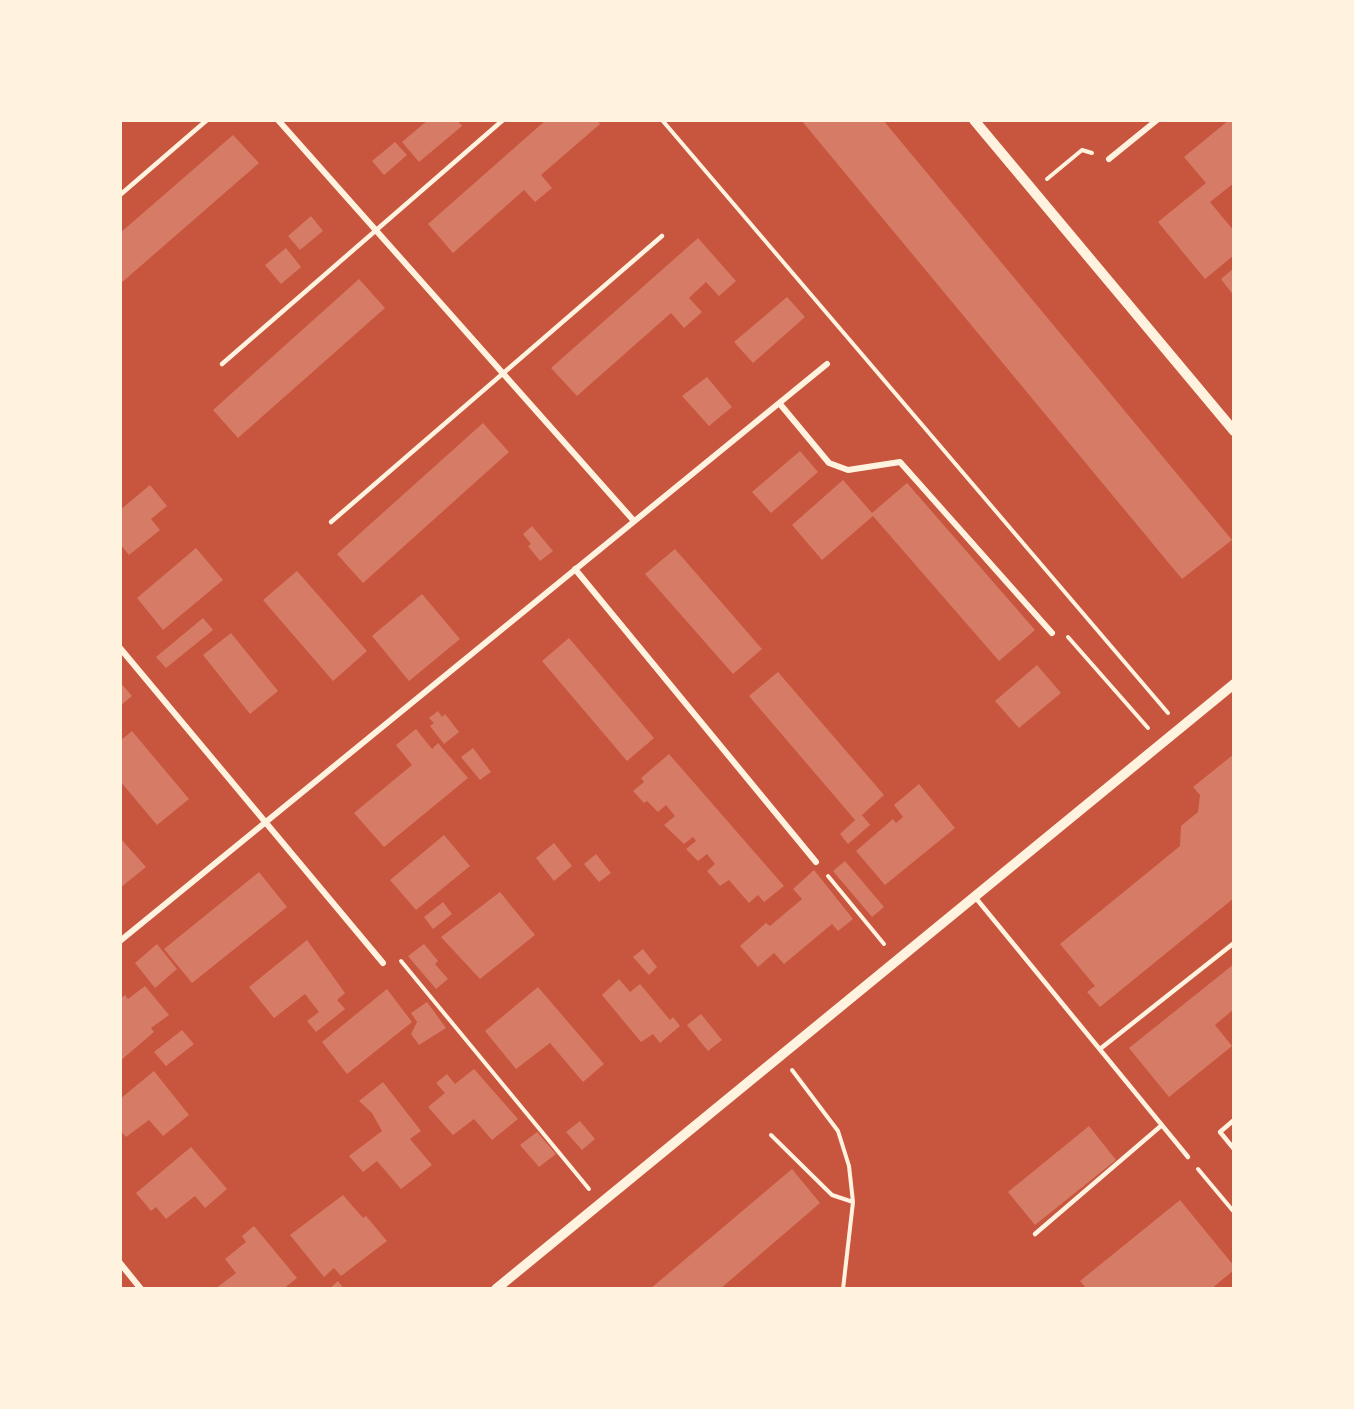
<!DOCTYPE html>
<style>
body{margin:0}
#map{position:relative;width:1354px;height:1409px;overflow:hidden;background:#c8553d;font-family:"Nunito Sans",sans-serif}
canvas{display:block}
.frame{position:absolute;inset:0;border:122px solid #fff3e0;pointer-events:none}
</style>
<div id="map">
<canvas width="1354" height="1409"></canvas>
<div class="frame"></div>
</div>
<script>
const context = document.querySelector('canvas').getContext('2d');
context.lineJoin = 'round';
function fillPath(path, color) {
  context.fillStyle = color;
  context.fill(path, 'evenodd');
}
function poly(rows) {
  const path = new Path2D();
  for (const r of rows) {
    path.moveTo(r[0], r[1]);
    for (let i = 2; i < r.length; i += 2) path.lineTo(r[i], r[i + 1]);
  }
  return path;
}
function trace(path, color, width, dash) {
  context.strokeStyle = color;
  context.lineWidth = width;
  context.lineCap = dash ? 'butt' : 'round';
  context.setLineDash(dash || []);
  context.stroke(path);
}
const building = poly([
 [428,120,457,120,462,126,419,162,402,142],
 [546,120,597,120,600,124,541,175,552,188,535,202,524,190,453,253,428,224],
 [801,120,883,120,1232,540,1182,579],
 [1229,120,1234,120,1234,183,1210,202,1234,231,1234,255,1205,279,1158,222,1206,183,1184,157],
 [233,135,259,163,120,284,120,233],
 [395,142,407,155,384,175,372,161],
 [311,216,323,231,300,250,288,236],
 [698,238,736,281,719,296,706,282,689,298,702,312,684,328,671,313,577,396,551,368],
 [286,248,301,267,281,284,265,265],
 [1234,268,1234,296,1221,279],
 [359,279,385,308,238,438,213,410],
 [787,297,805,317,753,363,734,342],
 [707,377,732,407,709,426,682,396],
 [483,423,509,452,363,583,337,554],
 [800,451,818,472,771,513,752,492],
 [843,480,872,513,907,483,1035,630,999,661,873,516,822,560,792,525],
 [150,485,167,506,151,519,160,530,129,555,120,544,120,510],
 [532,526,553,551,540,561,528,546,531,544,523,534],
 [196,548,223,580,163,630,137,598],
 [675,549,762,649,733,674,645,574],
 [297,571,367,651,333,681,263,600],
 [422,594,460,639,409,681,372,636],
 [203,618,213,630,166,668,156,657],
 [231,633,278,691,250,714,203,655],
 [569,638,654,738,627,761,542,661],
 [1037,665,1061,693,1019,728,995,701],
 [778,672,884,795,862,815,870,825,848,844,840,834,855,820,749,696],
 [120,682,132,696,120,706],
 [438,711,442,717,445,714,459,732,444,744,430,726,434,723,429,718],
 [416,729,432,749,438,743,468,778,384,847,354,813,412,765,396,745],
 [132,731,189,799,157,825,120,781,120,741],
 [473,748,491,772,480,780,461,757],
 [669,754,784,886,764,902,758,895,749,903,729,880,720,886,707,871,715,864,707,854,698,861,686,849,696,841,693,837,684,844,664,825,675,816,666,805,658,812,647,801,644,803,633,791,644,782,641,778],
 [1234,754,1234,898,1100,1007,1087,992,1095,986,1060,944,1180,846,1181,826,1198,812,1200,795,1193,787],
 [919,784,955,828,885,885,856,851,893,819,896,823,903,817,894,805],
 [444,835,470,866,416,910,390,880],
 [120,838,146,867,120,888],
 [554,843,572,866,554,881,536,858],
 [596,854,611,873,599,882,584,864],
 [845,861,884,907,872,917,833,871],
 [814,870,853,919,838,931,832,924,784,964,774,953,758,967,740,946,766,923,770,926,802,899,793,889],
 [259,872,287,907,192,983,164,949],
 [500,892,535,935,480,979,441,937],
 [443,902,452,914,433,929,424,917],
 [307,940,345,993,337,1000,345,1009,316,1032,307,1021,319,1012,305,994,274,1018,249,987],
 [157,944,177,969,155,988,135,963],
 [424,944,438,961,435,964,448,979,436,989,408,956],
 [643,949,657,967,649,975,633,957],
 [1234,964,1234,1009,1215,1025,1232,1046,1169,1097,1129,1048],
 [619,979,630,992,640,984,670,1020,673,1017,680,1026,660,1043,653,1034,641,1042,602,995],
 [145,986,169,1015,151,1028,154,1032,120,1061,120,999,125,995,128,999],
 [538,987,604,1064,583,1082,550,1043,516,1069,485,1031],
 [387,989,412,1022,347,1074,322,1042],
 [427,1002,446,1028,419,1045,411,1034,417,1022,411,1013],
 [701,1014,722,1040,708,1051,687,1025],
 [182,1030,194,1044,166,1066,154,1052],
 [474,1069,518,1119,492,1140,474,1119,453,1135,428,1107,445,1093,436,1083,447,1074,455,1084],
 [154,1071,189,1115,163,1136,149,1120,126,1137,120,1130,120,1099],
 [383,1082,421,1131,410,1139,432,1165,401,1189,377,1161,363,1172,349,1156,382,1131,372,1113,359,1101],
 [580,1121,595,1139,582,1150,566,1132],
 [1089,1126,1116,1160,1035,1225,1008,1192],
 [537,1132,556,1154,539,1167,520,1145],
 [191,1147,227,1189,205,1208,195,1196,166,1219,156,1207,151,1211,136,1193],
 [792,1169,820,1203,720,1289,650,1289],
 [343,1195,363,1218,366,1216,387,1241,341,1276,334,1268,324,1277,290,1235],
 [1180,1200,1234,1266,1234,1270,1211,1289,1087,1289,1080,1281],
 [254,1226,297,1278,283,1289,215,1289,236,1273,225,1259,246,1242,242,1236],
 [338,1281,344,1289,329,1289]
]);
const path = poly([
 [662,120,1168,713],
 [1047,179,1082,150,1092,153],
 [1068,637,1148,728],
 [828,876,884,944],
 [401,961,589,1189],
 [792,1070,838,1131,849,1166,853,1202],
 [771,1135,832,1195,853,1202,843,1289],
 [1198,1169,1234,1212]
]);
const service = poly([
 [120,195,207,120],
 [222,364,503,120],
 [331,522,662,236],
 [975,897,1188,1157],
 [1100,1049,1234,943],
 [1234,1120,1220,1132,1234,1149],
 [1035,1234,1162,1125]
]);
const minor = poly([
 [278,120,634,521],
 [1109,159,1157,120],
 [780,404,829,463,848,470,900,462,1052,633],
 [575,569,816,862],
 [120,648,383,963],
 [120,941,827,364],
 [120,1263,141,1289]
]);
const tertiary = poly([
 [974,120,1234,431],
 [496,1289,1234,684]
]);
fillPath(building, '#d67c66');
trace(path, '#fff3e0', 4);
trace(service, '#fff3e0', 4.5);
trace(minor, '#fff3e0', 6);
trace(tertiary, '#fff3e0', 10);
</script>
